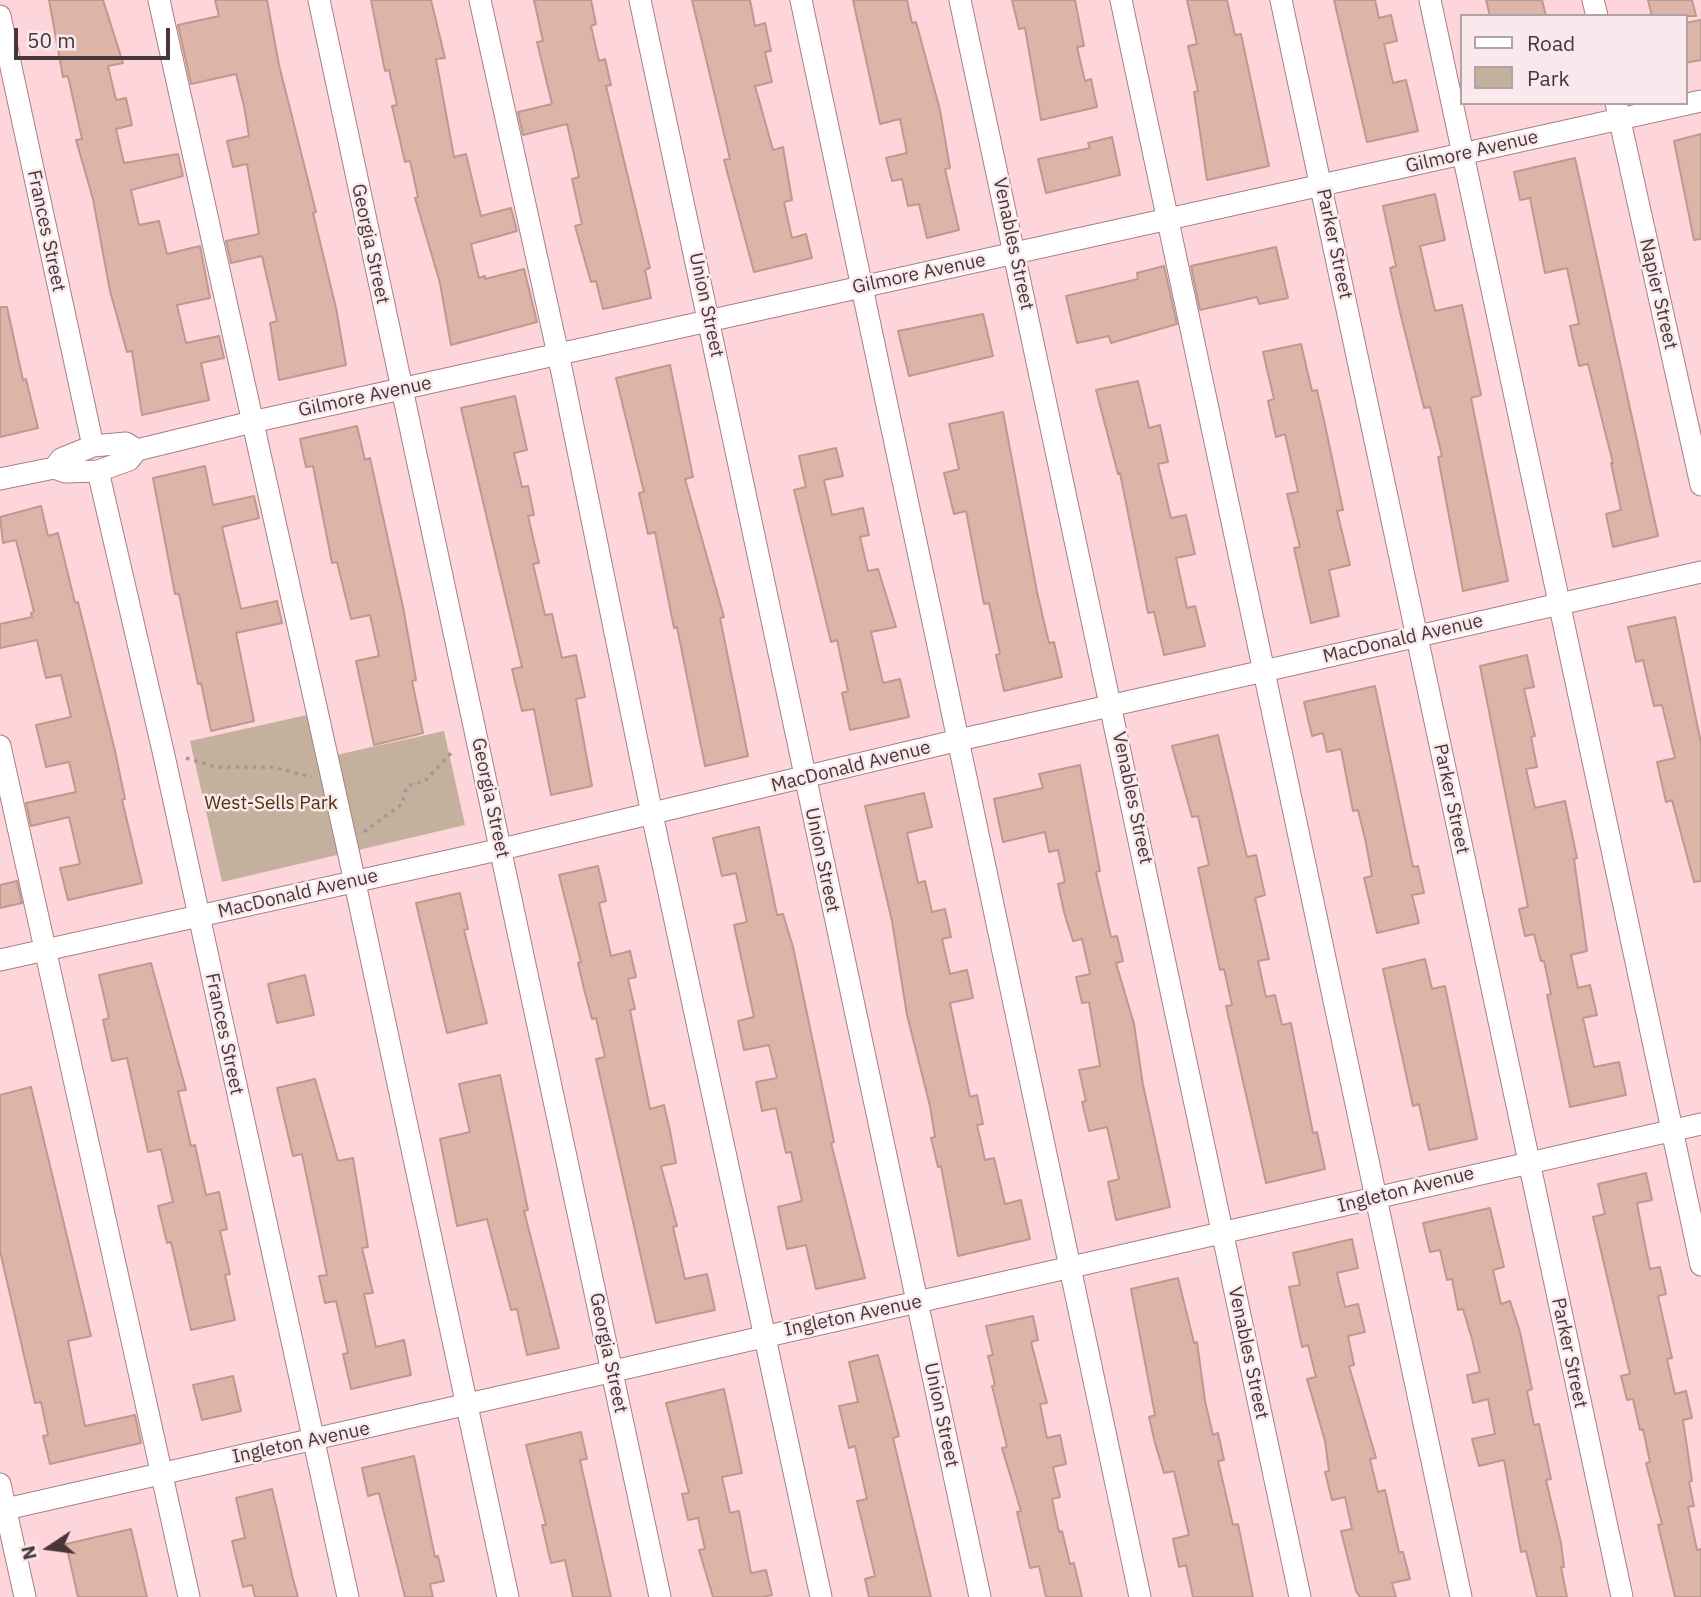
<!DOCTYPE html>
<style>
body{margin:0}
#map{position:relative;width:1701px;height:1597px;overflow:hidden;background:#fed5db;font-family:"IBM Plex Sans",sans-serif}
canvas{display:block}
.legend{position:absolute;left:1460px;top:14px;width:228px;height:91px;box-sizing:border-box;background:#fae9ec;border:2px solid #b3a2a5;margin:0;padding:9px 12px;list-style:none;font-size:21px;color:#48373a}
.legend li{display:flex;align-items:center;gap:14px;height:35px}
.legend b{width:35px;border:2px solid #b3a2a5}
.north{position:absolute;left:14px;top:1513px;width:70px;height:70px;-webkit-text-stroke:5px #fae9ec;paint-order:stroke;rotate:257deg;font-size:19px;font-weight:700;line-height:28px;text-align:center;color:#48373a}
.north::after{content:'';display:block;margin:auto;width:24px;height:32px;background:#48373a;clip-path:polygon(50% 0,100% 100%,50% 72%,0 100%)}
.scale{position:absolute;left:14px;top:28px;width:156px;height:32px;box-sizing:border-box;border:4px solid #48373a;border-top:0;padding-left:9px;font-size:21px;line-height:24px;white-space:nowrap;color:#48373a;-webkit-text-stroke:5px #fae9ec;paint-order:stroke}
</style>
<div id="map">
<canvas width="1701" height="1597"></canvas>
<ul class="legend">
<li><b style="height:9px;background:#fff"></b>Road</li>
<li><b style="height:19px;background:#c3b19d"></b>Park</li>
</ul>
<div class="north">N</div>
<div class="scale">50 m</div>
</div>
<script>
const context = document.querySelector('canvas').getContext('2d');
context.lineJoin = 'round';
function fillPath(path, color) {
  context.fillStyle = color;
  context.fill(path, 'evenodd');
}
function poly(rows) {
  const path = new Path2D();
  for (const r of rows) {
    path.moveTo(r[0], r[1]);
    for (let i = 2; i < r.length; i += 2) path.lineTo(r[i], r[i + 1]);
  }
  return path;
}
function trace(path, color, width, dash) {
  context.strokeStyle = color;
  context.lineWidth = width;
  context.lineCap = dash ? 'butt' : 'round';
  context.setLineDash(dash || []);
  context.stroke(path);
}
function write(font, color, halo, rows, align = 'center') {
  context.font = font + ' "IBM Plex Sans",sans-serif';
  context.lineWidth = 5;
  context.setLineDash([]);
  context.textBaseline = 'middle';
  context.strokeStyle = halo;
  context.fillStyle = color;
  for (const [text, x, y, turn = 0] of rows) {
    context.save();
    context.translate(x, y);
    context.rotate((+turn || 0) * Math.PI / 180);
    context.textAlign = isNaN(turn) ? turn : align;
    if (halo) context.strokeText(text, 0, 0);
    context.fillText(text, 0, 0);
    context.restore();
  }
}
const green = poly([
 [307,715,318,759,444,731,465,825,222,882,190,741]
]);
const building = poly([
 [49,0,103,0,123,63,108,66,116,100,126,98,132,125,116,129,124,163,178,154,183,176,131,190,139,225,159,221,167,254,200,246,210,298,177,305,186,343,219,336,224,358,201,363,209,400,142,415,132,351,127,352,110,291,93,199,76,140,82,139,68,76,63,77,49,0],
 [215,0,267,0,279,65,316,212,313,213,336,308,346,365,279,380,270,323,277,321,262,256,231,263,226,241,259,234,247,164,233,167,227,141,249,136,244,106,236,74,191,84,178,25,219,16,215,0],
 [371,0,431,0,445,58,436,59,454,157,466,154,481,216,511,208,517,231,471,244,479,278,485,276,485,279,524,269,537,322,451,345,440,283,415,198,418,197,410,161,405,162,392,106,397,105,389,70,385,71,371,0],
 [534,0,591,0,596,24,591,26,599,61,605,59,611,85,606,86,650,268,645,270,651,298,603,309,596,281,591,282,575,226,582,224,572,179,579,177,567,124,523,135,518,112,552,104,537,42,543,41,534,0],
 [692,0,750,0,755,26,765,23,771,51,765,52,772,82,755,86,773,150,783,147,792,200,784,202,792,238,806,234,812,258,754,272,724,160,730,159,692,0],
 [853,0,907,0,912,23,916,22,940,110,950,168,945,169,959,230,927,238,919,204,908,206,902,179,892,181,886,158,907,153,900,119,880,124,853,0],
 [1012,0,1075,0,1084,46,1077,47,1085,81,1091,79,1097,107,1041,120,1025,28,1019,29,1012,0],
 [1187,0,1227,0,1235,35,1241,34,1269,166,1207,180,1194,92,1198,91,1188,46,1197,44,1187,0],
 [1334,0,1375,0,1379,18,1391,15,1397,41,1384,44,1393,83,1406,80,1418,131,1367,142,1334,0],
 [1486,0,1542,0,1546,16,1490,16,1486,0],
 [1648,0,1692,0,1696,16,1652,16,1648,0],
 [1701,20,1701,60,1685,63,1685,23,1701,20],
 [1701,134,1701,239,1694,240,1674,141,1701,134],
 [1112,137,1120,175,1046,193,1038,159,1090,148,1088,143,1112,137],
 [1575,158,1658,536,1613,547,1606,514,1621,510,1611,463,1613,463,1588,364,1579,366,1570,326,1579,324,1567,268,1545,273,1530,198,1520,200,1514,172,1575,158],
 [1435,194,1445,240,1420,246,1435,311,1462,305,1481,395,1471,398,1508,581,1463,591,1438,457,1442,456,1430,407,1424,408,1400,312,1390,268,1396,266,1383,206,1435,194],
 [1276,247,1288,298,1259,304,1257,297,1200,310,1191,266,1276,247],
 [1164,266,1177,324,1111,343,1109,336,1077,343,1066,296,1138,279,1137,273,1164,266],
 [0,307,7,307,23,380,26,379,38,428,0,437,0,307],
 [983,314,993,356,909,376,898,331,983,314],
 [1301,344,1312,391,1317,390,1325,425,1343,510,1337,511,1350,565,1329,570,1339,616,1311,623,1294,548,1300,547,1287,494,1298,492,1285,434,1276,437,1268,401,1274,399,1263,352,1301,344],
 [670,365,693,477,685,479,724,617,720,618,748,756,705,766,677,627,674,628,655,532,648,534,639,493,644,492,616,378,670,365],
 [1138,381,1149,428,1160,425,1168,462,1158,464,1171,518,1186,515,1195,554,1176,558,1187,608,1195,606,1205,646,1164,655,1154,612,1148,613,1120,473,1118,474,1096,390,1138,381],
 [515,396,527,450,514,453,522,487,528,486,534,515,528,516,539,563,533,564,545,615,552,614,562,658,576,655,585,697,576,699,592,786,551,795,534,709,522,711,512,669,522,667,461,408,515,396],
 [1003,412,1037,592,1049,643,1054,642,1062,677,1004,691,996,655,1000,654,989,603,984,604,966,511,954,514,944,473,959,469,949,424,1003,412],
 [357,426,365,460,370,458,403,607,416,680,412,681,423,733,374,745,356,661,379,656,370,615,351,619,337,562,332,563,313,466,306,467,300,439,357,426],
 [836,448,843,476,824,480,832,515,863,508,869,535,860,537,868,571,878,569,896,627,871,632,883,683,900,679,909,717,850,730,842,693,848,691,837,640,831,642,794,490,806,487,799,456,836,448],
 [205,466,213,505,254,496,259,518,222,527,241,609,277,601,282,623,236,633,254,721,211,731,201,683,198,684,179,594,175,594,153,478,205,466],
 [41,506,48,536,58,533,75,603,78,602,115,751,125,799,122,800,142,883,68,900,60,868,80,864,69,817,31,826,26,803,76,792,69,762,46,767,36,725,71,717,61,675,46,678,37,640,0,648,0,624,32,617,31,613,34,612,16,540,3,543,0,517,41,506],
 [1675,617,1701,743,1701,881,1694,882,1672,800,1666,802,1657,762,1675,758,1662,705,1654,706,1643,660,1636,662,1628,627,1675,617],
 [1527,655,1534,687,1524,689,1535,736,1531,737,1537,767,1526,769,1535,808,1565,801,1577,858,1574,859,1587,951,1571,955,1578,988,1590,985,1597,1015,1583,1018,1594,1067,1619,1062,1626,1095,1570,1107,1547,995,1551,994,1544,961,1541,961,1534,934,1525,936,1519,909,1528,907,1480,666,1527,655],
 [1375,686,1413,867,1418,866,1424,893,1412,895,1419,923,1377,933,1364,878,1372,876,1366,843,1358,810,1353,811,1341,749,1327,752,1323,733,1312,736,1304,702,1375,686],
 [1218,735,1247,857,1256,855,1265,895,1255,898,1269,959,1258,961,1266,997,1275,995,1282,1025,1291,1023,1313,1133,1317,1132,1325,1169,1266,1183,1226,1006,1232,1005,1224,969,1220,970,1198,868,1209,865,1198,816,1192,817,1172,746,1218,735],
 [1080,765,1100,871,1096,872,1111,937,1117,936,1123,961,1116,963,1134,1024,1143,1085,1170,1207,1116,1220,1108,1182,1119,1179,1107,1127,1089,1131,1082,1102,1086,1101,1079,1070,1100,1066,1089,1002,1082,1003,1076,977,1090,974,1082,939,1073,941,1064,912,1058,884,1065,882,1058,850,1049,852,1045,832,1003,842,994,799,1043,788,1039,774,1080,765],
 [924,793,932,827,907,833,918,883,925,881,932,912,945,909,951,937,942,939,950,974,967,970,973,998,950,1003,970,1097,977,1095,983,1124,977,1125,985,1160,994,1158,1005,1204,1021,1200,1030,1239,958,1256,941,1166,938,1167,931,1138,935,1137,930,1106,907,1015,892,921,865,806,924,793],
 [759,827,777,915,783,914,793,947,834,1142,831,1143,865,1278,816,1289,806,1245,787,1249,778,1207,802,1201,791,1152,786,1153,776,1108,762,1111,756,1082,777,1078,769,1045,744,1050,738,1021,754,1017,734,925,747,922,736,873,722,876,713,838,759,827],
 [598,866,606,901,599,903,611,956,630,951,636,977,628,979,635,1009,630,1010,650,1109,664,1105,670,1131,676,1163,661,1166,677,1226,673,1227,685,1279,707,1274,715,1310,656,1323,596,1059,605,1057,596,1018,592,1019,584,989,578,963,581,962,559,875,598,866],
 [17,881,22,903,0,908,0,885,17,881],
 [460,893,468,929,464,930,487,1023,447,1033,416,903,460,893],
 [1425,959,1432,989,1445,986,1477,1139,1429,1150,1419,1104,1413,1106,1383,969,1425,959],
 [151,963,186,1090,178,1091,191,1146,195,1145,206,1195,219,1192,227,1229,220,1231,230,1274,225,1275,235,1320,191,1330,171,1242,167,1243,158,1206,173,1202,161,1149,148,1152,127,1058,112,1061,103,1020,109,1018,99,975,151,963],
 [305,975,314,1015,277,1023,268,984,305,975],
 [500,1075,528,1210,524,1211,559,1348,527,1355,517,1309,511,1310,487,1219,457,1226,440,1139,470,1132,459,1084,500,1075],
 [315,1079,338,1161,353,1158,368,1247,362,1248,373,1293,364,1294,376,1347,404,1340,411,1375,351,1389,343,1354,348,1353,336,1301,325,1303,319,1276,327,1275,302,1154,293,1156,277,1088,315,1079],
 [31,1087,91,1336,68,1341,85,1426,135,1415,141,1443,50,1464,43,1436,48,1435,41,1402,35,1403,0,1251,0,1095,31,1087],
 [1646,1173,1652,1200,1637,1203,1643,1235,1650,1269,1660,1267,1666,1294,1658,1296,1672,1358,1667,1359,1675,1394,1686,1391,1692,1418,1683,1420,1692,1481,1689,1482,1694,1506,1688,1507,1697,1550,1701,1549,1701,1597,1675,1597,1658,1525,1662,1524,1646,1463,1650,1462,1643,1429,1640,1430,1633,1399,1627,1400,1621,1376,1630,1374,1593,1217,1605,1214,1598,1184,1646,1173],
 [1490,1208,1504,1267,1493,1270,1501,1304,1510,1301,1520,1332,1532,1389,1527,1391,1534,1425,1539,1424,1551,1479,1546,1480,1561,1543,1564,1567,1561,1567,1567,1597,1537,1597,1526,1551,1521,1552,1504,1460,1479,1466,1472,1439,1495,1434,1488,1399,1473,1403,1467,1375,1480,1372,1472,1339,1463,1309,1458,1310,1452,1279,1447,1280,1440,1250,1430,1252,1423,1223,1490,1208],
 [1352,1239,1358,1268,1337,1273,1345,1307,1358,1304,1365,1332,1348,1336,1354,1365,1349,1366,1376,1458,1370,1459,1378,1492,1385,1490,1399,1552,1403,1552,1410,1579,1392,1583,1396,1597,1360,1597,1356,1591,1341,1531,1352,1529,1345,1497,1332,1500,1325,1472,1329,1471,1325,1441,1307,1379,1316,1377,1308,1345,1302,1347,1289,1287,1300,1285,1293,1253,1352,1239],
 [1178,1278,1194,1343,1197,1342,1205,1401,1213,1435,1218,1433,1224,1460,1218,1461,1233,1525,1238,1524,1253,1597,1193,1597,1186,1565,1179,1567,1173,1539,1189,1535,1174,1471,1164,1473,1155,1443,1149,1417,1155,1415,1131,1289,1178,1278],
 [1033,1316,1038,1340,1031,1342,1047,1403,1040,1404,1047,1438,1060,1435,1066,1464,1053,1467,1060,1497,1052,1499,1059,1532,1062,1531,1070,1564,1074,1563,1082,1597,1046,1597,1039,1566,1030,1568,1017,1512,1021,1511,1002,1448,1007,1447,992,1386,995,1385,988,1356,993,1355,986,1326,1033,1316],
 [878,1355,899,1436,893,1438,931,1597,869,1597,865,1579,875,1576,857,1501,867,1499,855,1446,849,1448,839,1406,858,1402,849,1362,878,1355],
 [233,1376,241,1411,202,1420,193,1385,233,1376],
 [724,1389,742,1473,722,1477,730,1513,739,1511,751,1573,766,1570,772,1595,763,1597,713,1597,699,1550,705,1549,698,1518,688,1520,682,1494,689,1493,666,1403,724,1389],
 [581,1432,587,1459,580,1460,611,1597,573,1597,565,1560,551,1563,542,1525,546,1525,526,1445,581,1432],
 [414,1456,435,1557,438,1556,444,1581,430,1584,433,1597,405,1597,379,1493,368,1496,362,1468,414,1456],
 [272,1489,293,1579,298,1597,255,1597,252,1585,243,1587,232,1541,245,1538,236,1498,272,1489],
 [131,1529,147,1597,78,1597,66,1544,131,1529]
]);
const path = poly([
 [186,758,216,767,272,767,312,777],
 [364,832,402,804,407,786,425,781,454,750]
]);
const minor = poly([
 [159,0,349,855,508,1597],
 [319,0,660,1597],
 [480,0,563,377,652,814,821,1597],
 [640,0,980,1597],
 [801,0,1140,1597],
 [960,0,1300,1597],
 [1121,0,1461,1597],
 [1281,0,1622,1597],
 [1430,0,1701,1265],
 [1593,0,1597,16],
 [0,16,93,446],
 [1616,103,1701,485],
 [54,468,61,459,93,446,126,443,137,450],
 [98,471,163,751,348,1597],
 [0,479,54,468,65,472,98,471,129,460,137,450,252,422,1701,101],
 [0,746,189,1597],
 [0,960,502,849,959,740,1701,572],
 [0,1484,25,1597],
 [6,1509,1701,1124]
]);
const streetNames = [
 ["Gilmore Avenue",1472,152,-13],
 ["Frances Street",46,231,78],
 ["Georgia Street",370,244,78],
 ["Venables Street",1013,244,78],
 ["Parker Street",1334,244,78],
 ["Gilmore Avenue",919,274,-12],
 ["Napier Street",1658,294,77],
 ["Union Street",706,305,78],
 ["Gilmore Avenue",365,397,-12],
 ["MacDonald Avenue",1403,639,-13],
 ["MacDonald Avenue",851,767,-14],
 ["Georgia Street",490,798,78],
 ["Venables Street",1132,798,78],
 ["Parker Street",1451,799,78],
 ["Union Street",822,860,78],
 ["MacDonald Avenue",298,894,-13],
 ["Frances Street",224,1034,78],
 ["Ingleton Avenue",1406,1190,-14],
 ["Ingleton Avenue",853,1316,-12],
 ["Georgia Street",608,1353,78],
 ["Venables Street",1248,1353,78],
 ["Parker Street",1569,1353,78],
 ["Union Street",941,1415,78],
 ["Ingleton Avenue",301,1443,-12]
];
const parkNames = [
 ["West-Sells Park",271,804]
];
fillPath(green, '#c3b19d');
fillPath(building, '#dcb5a8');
trace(building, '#be998d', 2);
trace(minor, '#a68086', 23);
trace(path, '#b09196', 3.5, [3.5, 5]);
trace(minor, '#fff', 21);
write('19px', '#48373a', '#fae9ec', streetNames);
write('19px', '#4c320d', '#fae9ec', parkNames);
</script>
